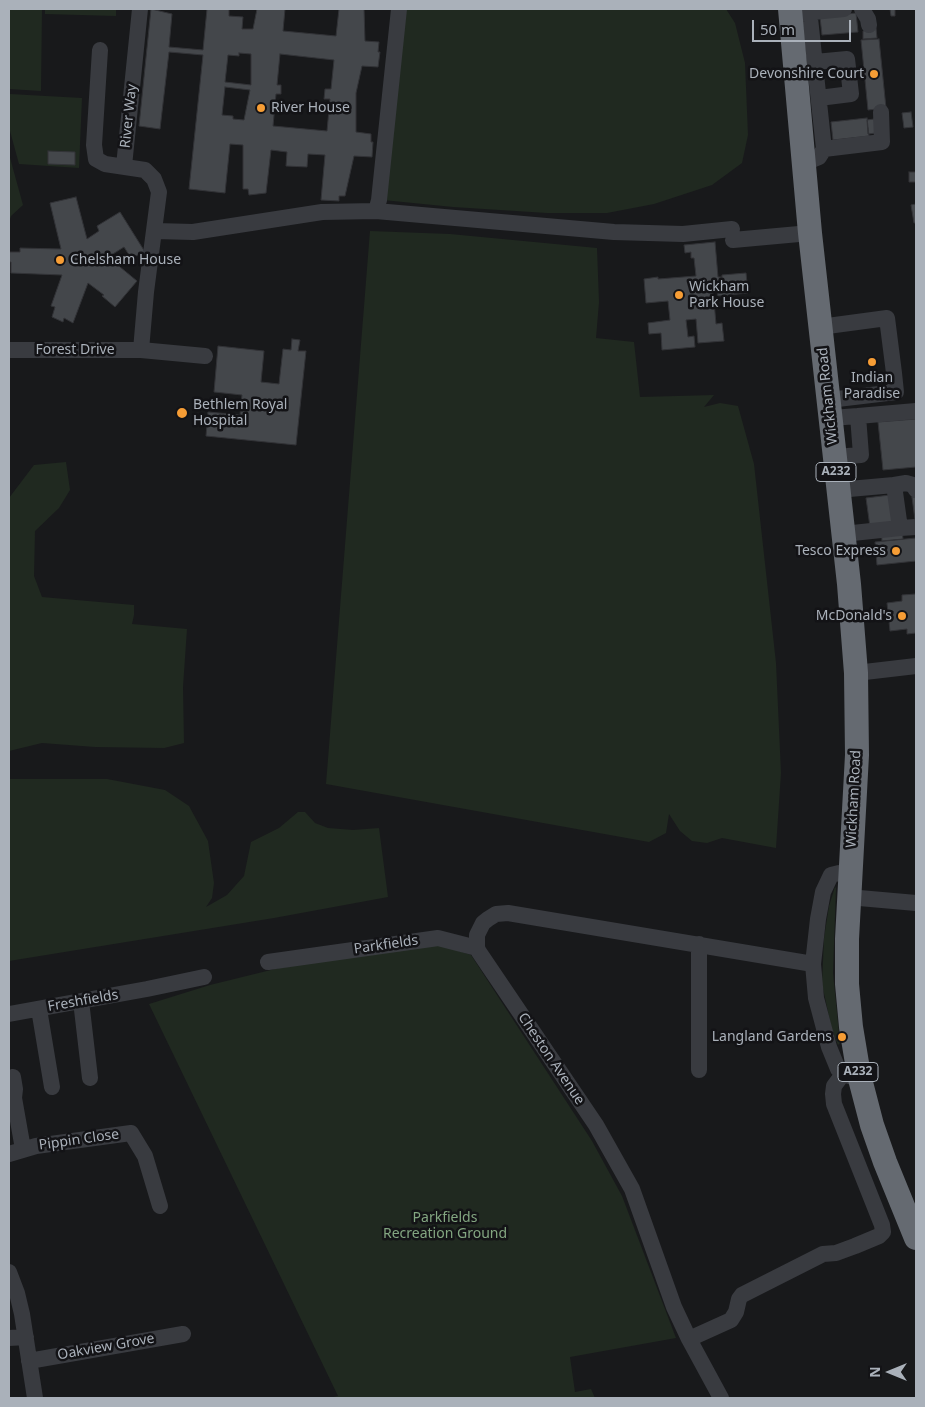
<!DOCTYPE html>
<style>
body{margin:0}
#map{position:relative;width:925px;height:1407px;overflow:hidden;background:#18191b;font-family:"Noto Sans",sans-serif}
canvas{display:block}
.frame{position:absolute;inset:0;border:10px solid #aab1ba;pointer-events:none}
.north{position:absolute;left:865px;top:1347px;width:50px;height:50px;-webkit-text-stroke:4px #131316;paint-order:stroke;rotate:270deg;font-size:14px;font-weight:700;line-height:20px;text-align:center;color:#aab1ba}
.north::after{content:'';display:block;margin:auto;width:18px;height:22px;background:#aab1ba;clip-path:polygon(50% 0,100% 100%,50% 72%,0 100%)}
.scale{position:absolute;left:752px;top:20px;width:99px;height:22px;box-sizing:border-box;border:2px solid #aab1ba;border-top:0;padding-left:6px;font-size:15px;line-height:18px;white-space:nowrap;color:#aab1ba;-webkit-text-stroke:4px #131316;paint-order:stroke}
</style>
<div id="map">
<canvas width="925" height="1407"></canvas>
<div class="frame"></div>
<div class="north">N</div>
<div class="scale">50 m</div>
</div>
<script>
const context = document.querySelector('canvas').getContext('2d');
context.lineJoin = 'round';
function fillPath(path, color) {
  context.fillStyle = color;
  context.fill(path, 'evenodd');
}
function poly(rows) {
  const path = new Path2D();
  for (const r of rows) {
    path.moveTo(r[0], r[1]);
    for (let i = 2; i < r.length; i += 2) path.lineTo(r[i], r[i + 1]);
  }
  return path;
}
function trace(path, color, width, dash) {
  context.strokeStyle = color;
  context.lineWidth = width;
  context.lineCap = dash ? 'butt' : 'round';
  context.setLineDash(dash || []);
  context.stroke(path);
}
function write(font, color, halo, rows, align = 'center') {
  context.font = font + ' "Noto Sans",sans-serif';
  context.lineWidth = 5;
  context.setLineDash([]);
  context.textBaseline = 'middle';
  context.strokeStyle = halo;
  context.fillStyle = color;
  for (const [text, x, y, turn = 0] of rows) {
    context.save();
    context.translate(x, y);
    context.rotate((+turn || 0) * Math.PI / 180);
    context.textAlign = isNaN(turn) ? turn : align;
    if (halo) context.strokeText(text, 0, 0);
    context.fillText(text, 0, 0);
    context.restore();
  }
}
const green = poly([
 [9,9,42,9,41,91,9,89],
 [45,9,116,9,116,16,45,14],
 [403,9,726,9,735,23,745,63,748,135,742,163,712,185,654,204,607,213,547,213,453,207,383,200],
 [10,94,82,98,79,168,19,164,10,131],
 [9,154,23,205,11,216,9,222],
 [370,231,450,234,597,248,599,302,596,338,634,342,640,397,714,395,704,407,720,403,738,406,754,464,776,663,781,773,776,848,722,838,707,843,692,841,680,831,669,814,666,833,649,842,326,784],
 [66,462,70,490,59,508,35,531,34,576,42,597,134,605,134,615,132,624,187,629,183,687,184,743,164,748,95,747,42,743,9,751,9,498,34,465],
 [9,779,107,779,165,790,189,806,208,841,214,883,212,898,206,907,227,895,244,876,251,842,279,828,298,812,305,812,315,823,328,828,353,830,379,828,388,897,274,918,9,961],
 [835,887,836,888,833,973,840,1043,838,1045,832,1030,822,984,824,938,829,906],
 [438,944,471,955,592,1141,622,1196,676,1338,570,1357,575,1392,591,1389,595,1398,329,1398,338,1396,149,1004,210,985,279,968]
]);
const building = poly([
 [151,9,172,14,169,47,203,50,207,9,229,9,229,16,243,17,242,29,253,29,257,9,285,9,283,31,336,36,339,9,364,9,365,41,379,42,378,52,380,52,378,67,362,66,356,93,356,132,371,134,371,142,373,142,372,157,354,156,345,196,339,196,339,201,321,200,325,155,308,154,307,167,286,166,287,152,271,150,266,193,249,195,248,189,243,189,243,145,230,144,225,193,189,189,203,55,169,52,160,129,139,126,151,9],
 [239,53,251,54,251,85,225,82,228,55,239,56,239,53],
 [280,54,334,60,331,89,325,89,324,99,330,99,327,131,273,126,276,94,281,94,281,85,277,85,280,54],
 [225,87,250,90,244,120,233,119,233,116,222,115,225,87],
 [890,9,895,9,895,16,891,16,890,9],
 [856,13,858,32,822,35,820,17,856,13],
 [876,28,877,38,863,39,863,31,876,28],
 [879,39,886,108,868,110,861,40,879,39],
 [911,112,913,127,904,128,902,113,911,112],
 [867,118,869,136,833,140,831,122,867,118],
 [874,119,876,133,868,134,867,120,874,119],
 [48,151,75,152,75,165,48,164,48,151],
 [909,172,916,172,916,182,909,182,909,172],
 [76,197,87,239,99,231,97,226,120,212,145,252,131,258,124,247,108,257,137,281,115,307,102,296,104,295,88,283,73,323,64,318,63,322,52,317,55,307,51,306,62,275,11,273,11,262,9,262,9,252,20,252,20,248,61,249,50,203,76,197],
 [916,204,916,223,914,223,911,205,916,204],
 [715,242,718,277,722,277,722,275,746,273,748,293,718,296,717,290,713,290,716,324,722,323,724,341,698,343,696,319,686,320,688,337,694,336,695,347,662,350,661,333,649,334,648,323,670,320,668,301,646,303,644,279,658,277,658,279,696,276,694,258,691,258,691,252,685,253,684,245,715,242],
 [292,339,300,340,298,351,306,351,296,445,206,436,208,412,240,415,242,395,214,392,218,346,264,351,261,382,279,384,283,349,291,350,292,339],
 [916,419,916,467,883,470,878,422,916,419],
 [898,494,903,539,882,541,881,526,870,527,866,498,898,494],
 [912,497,916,497,916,520,915,520,912,497],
 [916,538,916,561,877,565,875,542,916,538],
 [916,594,916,633,907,634,907,629,890,631,887,603,902,601,902,595,916,594]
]);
const minor = poly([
 [862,9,868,19,869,25],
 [790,13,806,14,810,18,824,149,819,157,804,163],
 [808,15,813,12,844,9],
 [100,50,94,145,96,159,105,164,145,170,154,179,159,192,146,292,141,350],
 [815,62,847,59,851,94,819,98],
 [824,149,882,142,881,112],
 [124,166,140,9],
 [376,211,379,200,399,9],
 [155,231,193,232,322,212,376,211,614,232,683,234,732,229],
 [733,240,810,233],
 [820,327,887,318,894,373,896,392,829,400],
 [9,350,141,350,205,356],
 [858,416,916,411],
 [831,418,858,416,861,455,834,457],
 [894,485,906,483,913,485,916,490],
 [838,490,894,485,900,528,843,534],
 [900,528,916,527],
 [856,673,916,666],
 [849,873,839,873,831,875,823,892,818,919,813,964,816,998,829,1047,838,1069,843,1074,852,1077],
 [848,897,916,903],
 [268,962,438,938,477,948],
 [81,1001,90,1078],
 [39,1009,52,1087],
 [9,1014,147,989,204,977],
 [699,1070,699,944],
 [13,1077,15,1089,14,1098,23,1149],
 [9,1154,36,1146,131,1133,145,1156,160,1206],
 [9,1272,17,1293,22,1314,35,1398],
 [9,1338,26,1337],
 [689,1339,731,1320,736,1312,739,1299,742,1295,823,1254,836,1253,855,1246,879,1236,883,1232,882,1225,834,1104,833,1094,834,1086,843,1074],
 [29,1361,183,1334],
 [721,1398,689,1339,674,1307,632,1189,596,1125,479,952,477,948,477,935,483,923,488,919,496,914,508,913,813,964]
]);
const highway = poly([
 [790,9,810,233,849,584,856,673,857,755,847,939,847,984,851,1027,859,1075,872,1125,885,1162,916,1238]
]);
const markers = [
 [874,74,5,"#f69d35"],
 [261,108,5,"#f69d35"],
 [60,260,5,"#f69d35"],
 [679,295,5,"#f69d35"],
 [872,362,5,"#f69d35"],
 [182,413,6,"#f69d35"],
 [896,551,5,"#f69d35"],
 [902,616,5,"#f69d35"],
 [842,1037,5,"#f69d35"]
];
const shields = [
 [836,472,40],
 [858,1072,40]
];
const shieldNames = [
 ["A232",836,472],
 ["A232",858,1072]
];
const poiNames = [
 ["Devonshire Court",864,74],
 ["River House",271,108,"left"],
 ["Chelsham House",70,260,"left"],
 ["Wickham",689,287,"left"],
 ["Park House",689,303,"left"],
 ["Indian",872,378,"center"],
 ["Paradise",872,394,"center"],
 ["Bethlem Royal",193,405,"left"],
 ["Hospital",193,421,"left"],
 ["Tesco Express",886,551],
 ["McDonald's",892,616],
 ["Langland Gardens",832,1037]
];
const streetNames = [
 ["River Way",129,116,-84],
 ["Forest Drive",75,350],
 ["Wickham Road",828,396,-96],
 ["Wickham Road",854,799,-87],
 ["Parkfields",386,945,-8],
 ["Freshfields",83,1001,-10],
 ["Cheston Avenue",551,1059,56],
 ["Pippin Close",79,1140,-8],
 ["Oakview Grove",106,1347,-10]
];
const parkNames = [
 ["Parkfields",445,1218],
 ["Recreation Ground",445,1234]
];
fillPath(green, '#202920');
fillPath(building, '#44474b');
trace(building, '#323337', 1);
trace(minor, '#393b40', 16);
trace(highway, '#656a71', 24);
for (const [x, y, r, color] of markers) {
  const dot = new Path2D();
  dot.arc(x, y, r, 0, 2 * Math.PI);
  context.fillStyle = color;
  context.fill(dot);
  trace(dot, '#131316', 2);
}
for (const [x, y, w] of shields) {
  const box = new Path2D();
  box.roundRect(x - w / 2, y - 9.5, w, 19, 4);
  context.fillStyle = '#131316';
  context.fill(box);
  trace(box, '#aab1ba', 1);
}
write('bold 12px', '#aab1ba', null, shieldNames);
write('14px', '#aab1ba', '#131316', poiNames, 'right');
write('14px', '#aab1ba', '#131316', streetNames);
write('14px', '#83a681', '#131316', parkNames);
</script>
